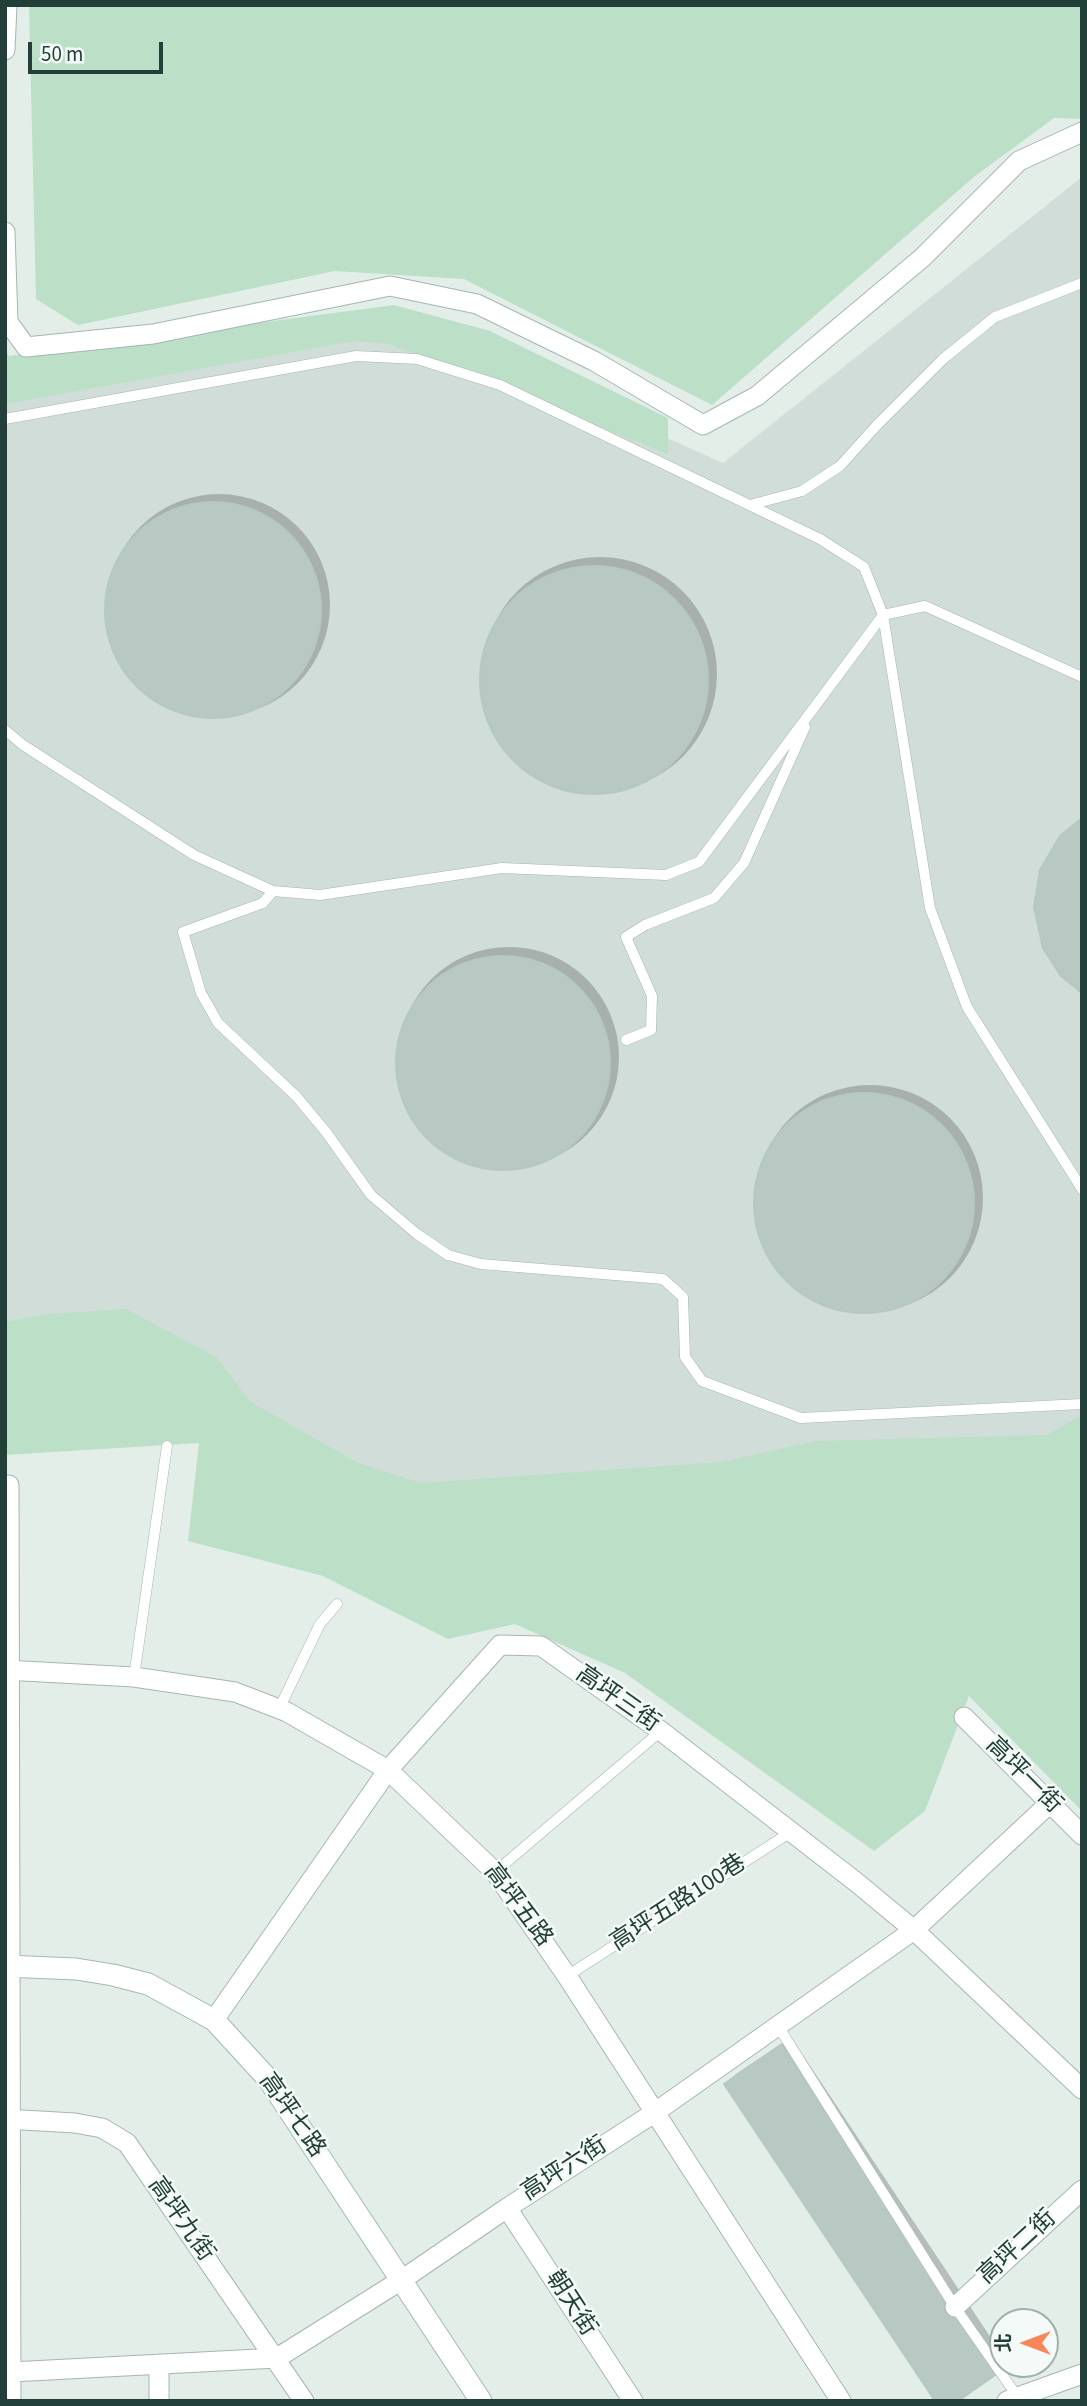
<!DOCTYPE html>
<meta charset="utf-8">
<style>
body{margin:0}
#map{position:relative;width:1087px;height:2406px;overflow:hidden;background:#e3eee9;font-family:"Source Sans 3","Noto Sans TC",sans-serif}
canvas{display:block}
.frame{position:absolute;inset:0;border:7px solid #224039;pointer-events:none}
.north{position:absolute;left:989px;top:2308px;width:70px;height:70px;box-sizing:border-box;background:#f4faf7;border:2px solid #a0b0ab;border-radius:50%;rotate:270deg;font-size:19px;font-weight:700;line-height:28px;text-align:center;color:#224039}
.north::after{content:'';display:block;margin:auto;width:24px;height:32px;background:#f78658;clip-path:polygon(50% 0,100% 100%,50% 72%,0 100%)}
.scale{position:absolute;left:28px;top:42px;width:135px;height:32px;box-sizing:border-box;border:4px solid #224039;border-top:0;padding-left:9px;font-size:21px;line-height:24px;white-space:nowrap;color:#224039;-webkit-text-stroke:5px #f4faf7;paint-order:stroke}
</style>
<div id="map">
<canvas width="1087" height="2406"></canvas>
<div class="frame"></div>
<div class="north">北</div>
<div class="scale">50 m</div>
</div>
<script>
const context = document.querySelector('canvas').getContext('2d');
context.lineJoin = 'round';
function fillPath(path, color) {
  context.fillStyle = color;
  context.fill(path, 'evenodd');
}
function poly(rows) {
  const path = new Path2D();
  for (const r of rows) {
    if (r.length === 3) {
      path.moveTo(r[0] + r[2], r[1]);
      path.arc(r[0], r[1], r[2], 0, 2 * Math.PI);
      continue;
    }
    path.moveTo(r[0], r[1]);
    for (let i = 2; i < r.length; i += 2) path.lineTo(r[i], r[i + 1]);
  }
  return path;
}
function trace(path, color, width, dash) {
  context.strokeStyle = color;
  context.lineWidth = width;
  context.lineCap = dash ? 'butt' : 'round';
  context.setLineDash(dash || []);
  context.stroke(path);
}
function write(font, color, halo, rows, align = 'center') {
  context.font = font + ' "Source Sans 3","Noto Sans TC",sans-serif';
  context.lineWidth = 5;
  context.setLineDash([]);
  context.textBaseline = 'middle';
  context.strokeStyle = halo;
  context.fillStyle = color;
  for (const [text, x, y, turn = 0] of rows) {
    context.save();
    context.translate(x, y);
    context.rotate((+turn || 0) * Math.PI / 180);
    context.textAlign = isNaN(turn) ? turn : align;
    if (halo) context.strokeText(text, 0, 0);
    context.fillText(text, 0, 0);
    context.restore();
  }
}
const built = poly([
 [1082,177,1082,1506,385,1511,223,1431,5,1410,5,377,400,318,723,463]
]);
const green = poly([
 [29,5,1082,5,1082,119,1054,118,975,176,712,405,464,279,335,271,78,325,36,299],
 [394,305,490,331,668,418,668,454,389,344,354,341,5,404,5,350,9,356],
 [126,1309,216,1357,251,1402,358,1463,421,1483,722,1462,816,1441,1047,1435,1082,1415,1082,1811,969,1696,925,1811,874,1851,625,1673,515,1624,448,1639,323,1576,188,1541,199,1443,5,1455,5,1322,49,1314]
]);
const shadow = poly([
 [219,605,111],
 [600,674,117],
 [509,1057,110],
 [870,1198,113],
 [791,2037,1003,2356,1003,2364,1005,2364,997,2372,726,2084,736,2074]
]);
const building = poly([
 [213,610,108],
 [594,680,114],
 [1081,819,1082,818,1082,993,1061,976,1043,948,1034,907,1040,870,1060,836,1081,819],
 [503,1063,107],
 [864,1203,110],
 [781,2045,998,2373,958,2401,935,2401,724,2084,781,2045]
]);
const lane = poly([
 [5,419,356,356,417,359,500,385,820,539,864,567,883,615,699,862,666,875,502,868,320,895,273,891,194,855,23,745,5,730],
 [750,505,802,491,840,466,877,425,943,359,995,317,1082,283],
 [1082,677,925,606,883,615,930,908,967,1007,1082,1189],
 [273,891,263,903,183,932,201,993,218,1023,296,1096,326,1132,371,1195,417,1234,448,1255,481,1264,663,1279,683,1297,685,1357,702,1381,801,1418,1082,1404],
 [626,1040,651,1030,652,996,626,937,645,925,714,898,744,863,805,727],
 [134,1677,167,1446],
 [279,1709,320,1624,337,1604],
 [495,1872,661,1731],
 [567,1976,791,1832],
 [778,2026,955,2307,1017,2396]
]);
const street = poly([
 [5,50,7,5],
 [5,232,8,322,26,347,153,334,390,286,477,304,594,361,703,425,757,396,922,258,1019,161,1082,132],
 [9,1485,11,2401],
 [5,1670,134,1677,235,1692,287,1712,388,1770,495,1872,567,1976,841,2401],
 [964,1717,1082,1835],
 [214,2020,388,1770,500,1645,541,1646,661,1731,856,1882,914,1930,1082,2089],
 [5,2119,75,2123,102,2128,127,2143,304,2401],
 [507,2208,633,2401],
 [955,2307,1082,2190],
 [159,2364,159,2401],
 [11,2372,277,2358,403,2279,507,2208,654,2113,914,1930,1050,1803],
 [1007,2401,1082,2374]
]);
const secondary = poly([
 [5,1966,76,1969,113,1975,148,1984,214,2020,269,2080,481,2401]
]);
const streetNames = [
 ["高坪三街",617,1700,35],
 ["高坪一街",1023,1776,45],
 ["高坪五路100巷",679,1904,-33],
 ["高坪五路",517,1906,53],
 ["高坪七路",291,2116,55],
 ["高坪六街",565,2170,-33],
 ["高坪九街",180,2220,55],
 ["高坪二街",1018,2248,-43],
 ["朝天街",570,2304,57]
];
fillPath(built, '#d1ddd8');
fillPath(green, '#bbdfc7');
fillPath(shadow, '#0003');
fillPath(building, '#b8c8c2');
trace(building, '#b5c8c1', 2);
trace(lane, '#a5b6b1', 11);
trace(street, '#a5b6b1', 21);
trace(secondary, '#a1bab2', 23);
trace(lane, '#fff', 10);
trace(street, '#fff', 19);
trace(secondary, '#fff', 21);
write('24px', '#224039', '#f4faf7', streetNames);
</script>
